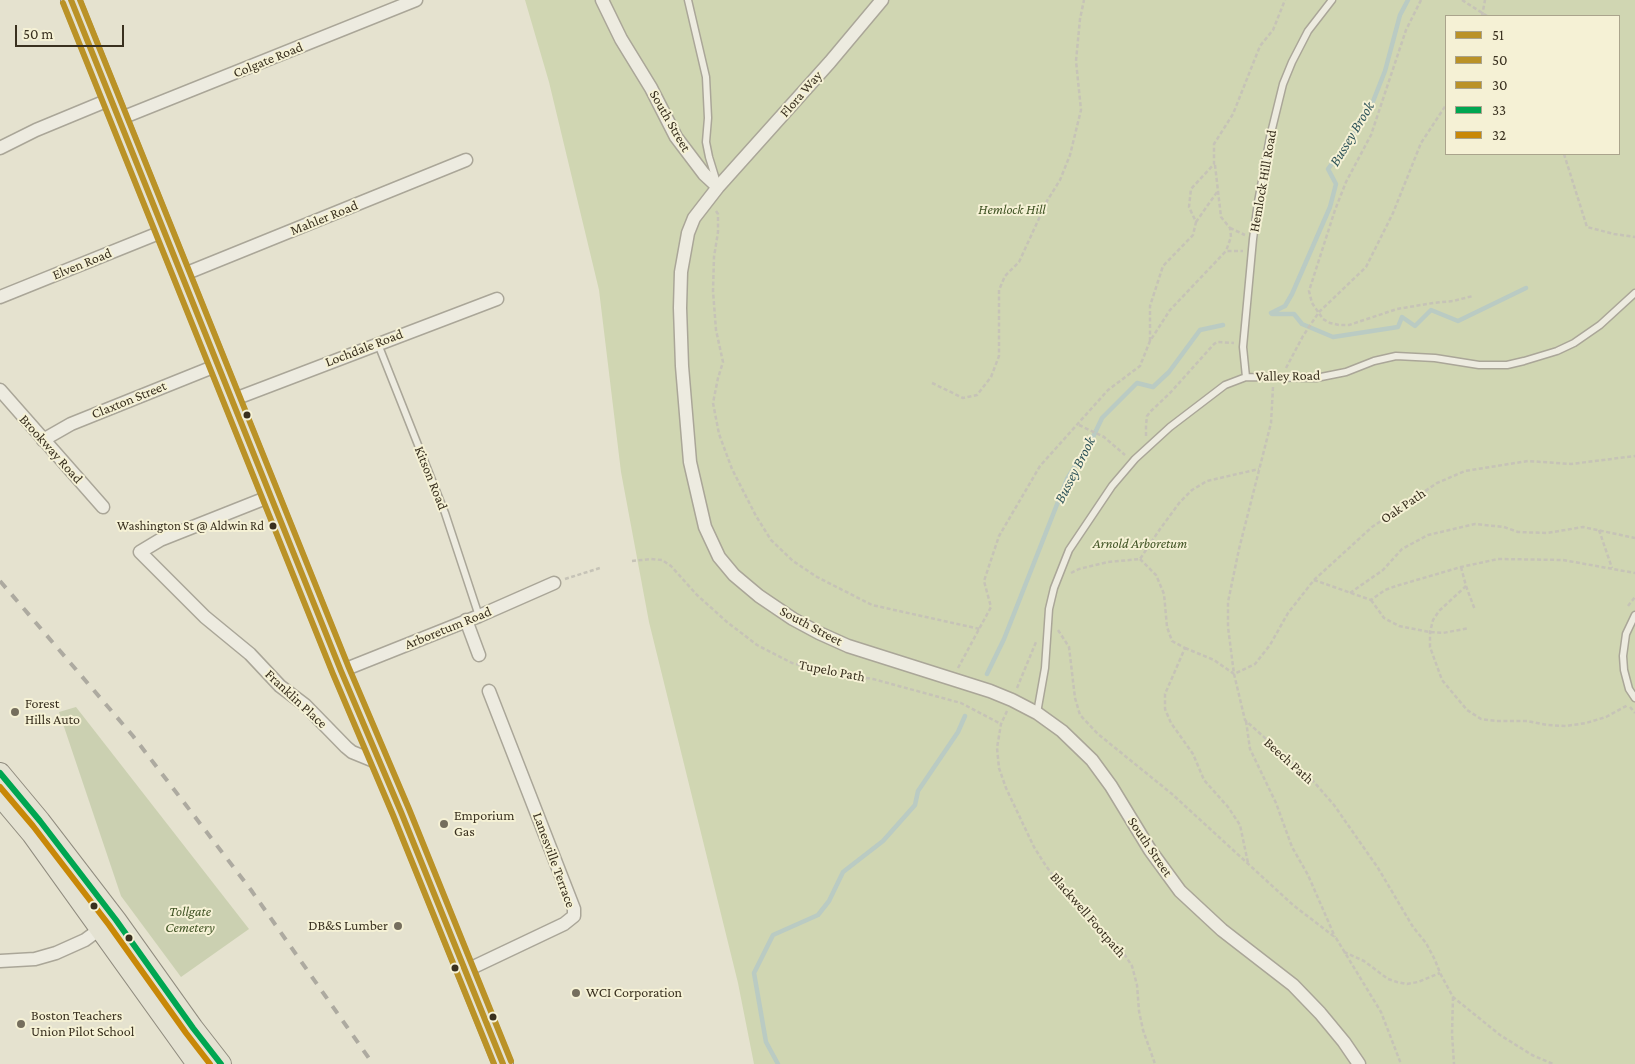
<!DOCTYPE html>
<style>
body{margin:0}
#map{position:relative;width:1635px;height:1064px;overflow:hidden;background:#e5e2cf;font-family:"Crimson Pro",serif}
canvas{display:block}
.legend{position:absolute;left:1445px;top:15px;width:175px;height:140px;box-sizing:border-box;background:#f5f1d5;border:1px solid #aaa48c;margin:0;padding:6px 9px;list-style:none;font-size:15px;color:#39301f}
.legend li{display:flex;align-items:center;gap:10px;height:25px}
.legend b{width:25px;border:1px solid #aaa48c}
.scale{position:absolute;left:15px;top:25px;width:109px;height:22px;box-sizing:border-box;border:2px solid #39301f;border-top:0;padding-left:6px;font-size:15px;line-height:18px;white-space:nowrap;color:#39301f;-webkit-text-stroke:4px #f5f1d5;paint-order:stroke}
</style>
<div id="map">
<canvas width="1635" height="1064"></canvas>
<ul class="legend">
<li><b style="height:6px;background:#ba9227"></b>51</li>
<li><b style="height:6px;background:#ba9227"></b>50</li>
<li><b style="height:6px;background:#ba9227"></b>30</li>
<li><b style="height:6px;background:#00a651"></b>33</li>
<li><b style="height:6px;background:#c88808"></b>32</li>
</ul>
<div class="scale">50 m</div>
</div>
<script>
const context = document.querySelector('canvas').getContext('2d');
context.lineJoin = 'round';
function fillPath(path, color) {
  context.fillStyle = color;
  context.fill(path, 'evenodd');
}
function poly(rows) {
  const path = new Path2D();
  for (const r of rows) {
    path.moveTo(r[0], r[1]);
    for (let i = 2; i < r.length; i += 2) path.lineTo(r[i], r[i + 1]);
  }
  return path;
}
function trace(path, color, width, dash) {
  context.strokeStyle = color;
  context.lineWidth = width;
  context.lineCap = dash ? 'butt' : 'round';
  context.setLineDash(dash || []);
  context.stroke(path);
}
function write(font, color, halo, rows, align = 'center') {
  context.font = font + ' "Crimson Pro",serif';
  context.lineWidth = 4;
  context.setLineDash([]);
  context.textBaseline = 'middle';
  context.strokeStyle = halo;
  context.fillStyle = color;
  for (const [text, x, y, turn = 0] of rows) {
    context.save();
    context.translate(x, y);
    context.rotate((+turn || 0) * Math.PI / 180);
    context.textAlign = isNaN(turn) ? turn : align;
    if (halo) context.strokeText(text, 0, 0);
    context.fillText(text, 0, 0);
    context.restore();
  }
}
const green = poly([
 [525,0,1635,0,1635,1064,754,1064,738,983,649,622,621,472,599,290,549,82],
 [1446,16,1619,16,1619,154,1446,154]
]);
const cemetery = poly([
 [76,707,249,929,181,977,121,896,59,712]
]);
const stream = poly([
 [1271,313,1285,306,1292,294,1330,207,1336,184,1328,169,1352,137,1372,104,1385,71,1400,15,1408,0],
 [1272,314,1294,314,1302,324,1333,337,1398,327,1402,317,1415,326,1431,310,1458,321,1526,288],
 [987,674,1004,639,1067,479,1093,437,1102,418,1137,383,1153,387,1169,372,1200,330,1223,325],
 [778,1064,766,1042,754,973,773,935,818,915,829,901,843,872,883,841,915,805,918,791,958,732,965,716]
]);
const path = poly([
 [1421,0,1406,30,1371,135,1346,182,1335,210,1309,291,1312,303,1323,319,1330,323,1339,325,1349,325,1397,309,1433,303,1453,301,1473,296],
 [1462,0,1487,16],
 [1482,16,1485,0],
 [1564,154,1587,227,1614,234,1635,237],
 [1215,165,1221,217,1230,228,1231,237,1226,251],
 [716,211,718,214,718,232,714,257,713,291,716,330,723,362,718,378,713,403,719,434,732,469,756,516,771,540,793,561,817,577,872,605,980,629],
 [1196,222,1217,192],
 [1230,228,1245,235],
 [1150,341,1150,306,1163,266,1193,235,1196,222,1189,207,1191,189,1214,164,1214,144,1233,114,1260,46,1273,30,1285,0],
 [1286,368,1303,336,1319,312,1366,267,1393,213,1421,143,1446,105],
 [932,383,963,398,977,395,991,377,999,356,999,290,1005,276,1019,262,1047,201,1060,180,1070,155,1081,110,1076,61,1080,19,1084,0],
 [1273,387,1271,423,1239,549,1228,602,1228,627,1234,674,1245,720,1314,782,1334,805,1378,868,1413,927,1426,943,1435,960,1440,973,1453,997,1500,1035,1532,1055,1553,1064],
 [1079,425,1104,437,1125,455],
 [1146,436,1146,425,1147,416,1151,411,1170,393,1214,344,1217,342,1234,343],
 [1599,530,1612,568],
 [1140,559,1156,575,1164,594,1167,627,1172,641,1185,648,1165,694,1165,709,1171,723,1193,754,1204,780,1228,807,1240,825,1248,863],
 [632,561,651,559,662,560,671,566,697,595,727,622,757,645,792,663,844,675,873,679,961,703,1001,724],
 [1461,567,1466,586,1439,611,1433,620,1430,632,1430,647,1442,680,1467,710,1481,719,1496,721,1527,721,1547,725,1566,726,1586,723,1606,717,1628,705],
 [1071,573,1079,569,1108,562,1140,559,1160,529,1180,502,1192,490,1207,481,1259,469],
 [565,579,600,568],
 [1314,580,1371,600,1385,590,1396,586,1461,567,1498,559,1563,560,1635,573],
 [1466,586,1475,610],
 [1350,593,1383,570,1402,549,1428,535,1475,524,1504,527,1518,532,1547,533,1583,527,1635,538],
 [1371,600,1384,618,1399,626,1430,632,1443,633,1469,628],
 [1628,606,1635,597],
 [1058,630,1069,647,1075,698,1080,715,1098,734,1172,794,1293,905,1336,938,1381,1012,1401,1064],
 [1185,648,1214,660,1234,674,1255,664,1270,645,1288,613,1314,580,1372,527,1437,483,1465,471,1528,461,1571,464,1635,456],
 [958,668,991,607,984,581,999,536,1040,466,1108,390,1140,366,1150,341,1170,310,1226,251,1243,251],
 [1017,688,1036,642],
 [1630,707,1635,713],
 [1007,711,1001,724,997,748,999,768,1006,788,1034,847,1046,866,1067,894,1094,923,1119,946,1132,966,1137,985,1139,1011,1143,1030,1155,1064],
 [1246,721,1250,749,1276,803,1292,847,1308,875,1335,937],
 [1344,952,1364,961,1388,979,1397,982,1407,984,1418,982,1440,973],
 [1453,997,1452,1034,1454,1064]
]);
const lane = poly([
 [688,0,706,77,708,118,706,142,709,157,717,183],
 [378,344,445,513,479,616],
 [1246,377,1243,347,1253,239,1258,202,1270,137,1283,84,1292,62,1308,31,1332,0],
 [1635,615,1626,634,1623,656,1624,670,1629,689,1635,698],
 [1037,713,1045,668,1049,609,1054,588,1069,550,1112,486,1135,459,1170,427,1225,385,1246,377,1316,378,1346,372,1374,361,1396,356,1435,358,1479,365,1507,365,1524,361,1557,351,1574,343,1600,325,1635,293]
]);
const street = poly([
 [602,0,621,39,651,88,676,137,704,174,718,187,694,218,688,233,681,272,680,308,682,366,690,462,705,527,719,557,734,575,759,596,793,619,819,633,848,646,990,691,1012,700,1037,713,1062,731,1092,760,1111,786,1150,850,1180,891,1222,930,1293,985,1320,1013,1344,1042,1359,1064],
 [119,119,416,0],
 [0,148,36,130,111,99],
 [718,187,830,62,882,0],
 [182,275,466,160],
 [0,297,164,231],
 [0,390,103,507],
 [232,400,497,299],
 [43,440,71,424,218,365],
 [271,496,160,540,140,552,205,617,250,654,280,686,305,705,346,747,352,752,379,763],
 [466,620,479,655],
 [341,671,479,616,554,583],
 [0,961,35,959,56,953,85,940,104,926],
 [465,971,564,924,574,916,574,909,489,691]
]);
const primary = poly([
 [71,0,341,671,401,812,503,1064],
 [0,773,40,821,116,920,193,1028,221,1064],
 [0,796,32,834,197,1064]
]);
const rail = poly([
 [0,581,133,736,251,890,373,1064]
]);
const bus1 = poly([
 [71,0,341,671,401,812,503,1064]
]);
const bus2 = poly([
 [63,3,333,674,393,815,494,1064]
]);
const bus3 = poly([
 [80,0,349,668,409,809,511,1061]
]);
const bus4 = poly([
 [0,773,40,821,116,920,193,1028,221,1064]
]);
const bus5 = poly([
 [0,787,33,826,109,925,186,1033,210,1064]
]);
const markers = [
 [247,415,4.5,"#39301f"],
 [273,526,4.5,"#39301f"],
 [15,712,5,"#756e5d"],
 [444,824,5,"#756e5d"],
 [94,906,4.5,"#39301f"],
 [398,926,5,"#756e5d"],
 [129,938,4.5,"#39301f"],
 [455,968,4.5,"#39301f"],
 [576,993,5,"#756e5d"],
 [493,1017,4.5,"#39301f"],
 [21,1024,5,"#756e5d"]
];
const busNames = [
 ["Washington St @ Aldwin Rd",264,526]
];
const streetNames = [
 ["Colgate Road",268,60,-22],
 ["Flora Way",801,94,-49],
 ["South Street",670,121,60],
 ["Hemlock Hill Road",1263,181,-80],
 ["Mahler Road",324,218,-22],
 ["Elven Road",82,264,-22],
 ["Lochdale Road",364,348,-21],
 ["Valley Road",1288,376,-1],
 ["Claxton Street",129,400,-22],
 ["Brookway Road",51,449,48],
 ["Kitson Road",431,478,68],
 ["Oak Path",1403,506,-34],
 ["South Street",811,626,28],
 ["Arboretum Road",448,628,-22],
 ["Tupelo Path",832,671,11],
 ["Franklin Place",296,699,43],
 ["Beech Path",1289,761,42],
 ["South Street",1150,847,56],
 ["Lanesville Terrace",554,860,70],
 ["Blackwell Footpath",1088,915,49]
];
const parkNames = [
 ["Hemlock Hill",1012,210],
 ["Arnold Arboretum",1140,544],
 ["Tollgate",190,912],
 ["Cemetery",190,928]
];
const poiNames = [
 ["Forest",25,704],
 ["Hills Auto",25,720],
 ["Emporium",454,816],
 ["Gas",454,832],
 ["DB&S Lumber",388,926,"right"],
 ["WCI Corporation",586,993],
 ["Boston Teachers",31,1016],
 ["Union Pilot School",31,1032]
];
const waterNames = [
 ["Bussey Brook",1352,134,-59],
 ["Bussey Brook",1075,470,-63]
];
fillPath(green, '#d0d6b2');
fillPath(cemetery, '#cbd0b1');
trace(stream, '#bacbc3', 4.5);
trace(lane, '#aaa698', 9);
trace(street, '#aaa698', 15);
trace(primary, '#908c7f', 22);
trace(path, '#c6c3b7', 2.5, [4, 2.5]);
trace(lane, '#edebe0', 6);
trace(street, '#edebe0', 12);
trace(primary, '#e4e2d2', 20);
trace(rail, '#adaaa0', 4, [9, 9]);
trace(bus1, '#ba9227', 6);
trace(bus2, '#ba9227', 6);
trace(bus3, '#ba9227', 6);
trace(bus4, '#00a651', 6);
trace(bus5, '#c88808', 6);
for (const [x, y, r, color] of markers) {
  const dot = new Path2D();
  dot.arc(x, y, r, 0, 2 * Math.PI);
  context.fillStyle = color;
  context.fill(dot);
  trace(dot, '#f5f1d5', 2);
}
write('13px', '#39301f', '#f5f1d5', busNames, 'right');
write('14px', '#39301f', '#f5f1d5', streetNames);
write('italic 14px', '#425526', '#f5f1d5', parkNames);
write('14px', '#39301f', '#f5f1d5', poiNames, 'left');
write('italic 15px', '#2f5459', '#f5f1d5', waterNames);
</script>
